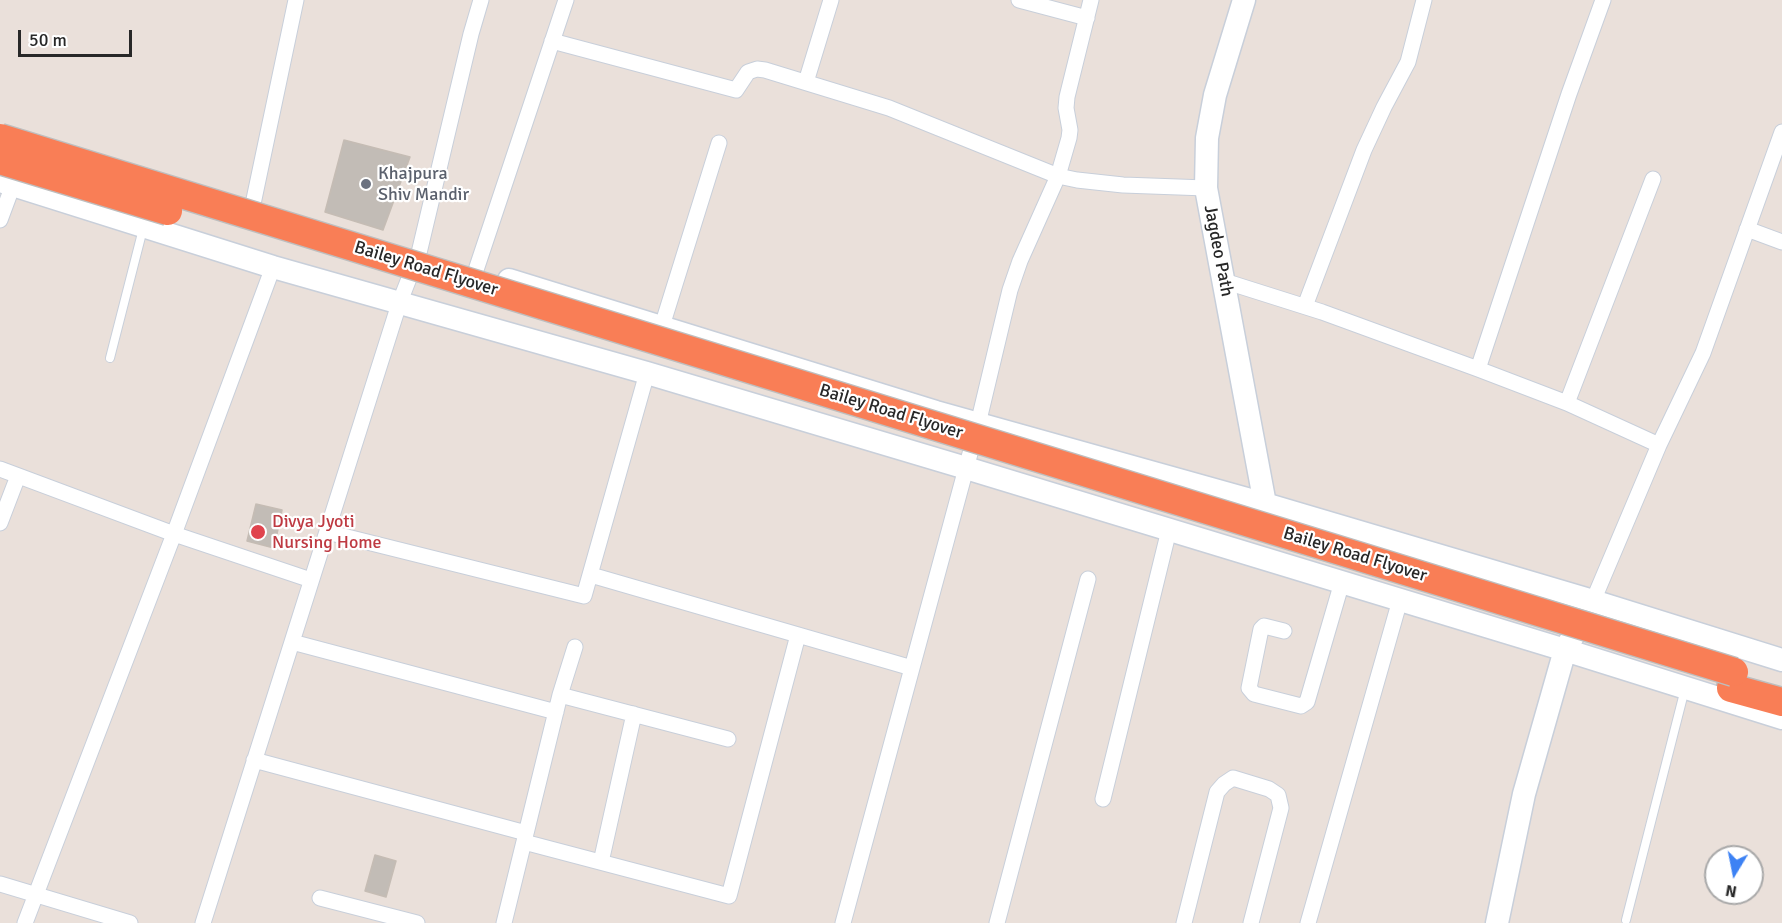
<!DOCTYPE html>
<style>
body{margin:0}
#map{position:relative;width:1782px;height:923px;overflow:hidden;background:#eae0da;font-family:Signika,sans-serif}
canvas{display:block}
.north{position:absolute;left:1704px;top:845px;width:60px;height:60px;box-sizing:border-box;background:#fff;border:2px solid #a9a9a9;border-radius:50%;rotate:190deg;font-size:16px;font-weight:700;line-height:24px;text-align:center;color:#282828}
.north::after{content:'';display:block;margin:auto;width:21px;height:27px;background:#3d82f4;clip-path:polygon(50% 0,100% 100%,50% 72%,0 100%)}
.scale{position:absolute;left:18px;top:30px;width:114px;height:27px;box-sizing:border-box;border:3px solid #282828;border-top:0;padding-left:8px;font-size:18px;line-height:21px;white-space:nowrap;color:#282828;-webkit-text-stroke:4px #fff;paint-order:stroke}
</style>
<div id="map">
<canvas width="1782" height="923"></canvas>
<div class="north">N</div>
<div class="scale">50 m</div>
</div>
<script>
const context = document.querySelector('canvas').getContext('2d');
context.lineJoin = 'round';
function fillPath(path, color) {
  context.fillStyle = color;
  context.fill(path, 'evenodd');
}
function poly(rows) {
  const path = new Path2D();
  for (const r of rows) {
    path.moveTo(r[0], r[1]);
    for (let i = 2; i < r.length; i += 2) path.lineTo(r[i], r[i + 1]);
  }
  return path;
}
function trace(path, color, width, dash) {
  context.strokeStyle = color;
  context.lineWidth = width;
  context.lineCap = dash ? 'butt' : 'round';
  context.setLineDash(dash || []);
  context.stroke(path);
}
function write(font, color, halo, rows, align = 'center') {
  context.font = font + ' Signika,sans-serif';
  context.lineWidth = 4.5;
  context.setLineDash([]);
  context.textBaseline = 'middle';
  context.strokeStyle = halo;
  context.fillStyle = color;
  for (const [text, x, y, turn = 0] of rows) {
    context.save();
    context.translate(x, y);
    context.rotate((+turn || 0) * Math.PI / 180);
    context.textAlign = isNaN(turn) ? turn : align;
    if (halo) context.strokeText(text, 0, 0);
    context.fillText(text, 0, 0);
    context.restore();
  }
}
const building = poly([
 [344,140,410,157,383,230,325,212,344,140],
 [256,504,282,510,274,548,247,541,256,504],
 [375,855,396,861,386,897,365,891,375,855]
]);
const lane = poly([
 [110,358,143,229],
 [1626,920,1685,689]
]);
const street = poly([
 [1019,0,1087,18],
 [552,41,736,90,748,72,757,69,765,70,889,108,1058,176,1077,180,1123,185,1206,188],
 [806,82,831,0],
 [253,204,296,0],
 [0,220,13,185],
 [1747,229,1782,242],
 [476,270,566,0],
 [1224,281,1322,312,1478,369,1567,403,1659,445],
 [1305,306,1364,150,1384,107,1408,62,1424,0],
 [662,326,719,143],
 [1478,369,1569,94,1603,0],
 [1567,403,1653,179],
 [0,469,174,534,311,580],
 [0,523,18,476],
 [327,532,584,596,647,373],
 [591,575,912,668],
 [1593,601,1659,445,1703,353,1782,132],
 [1284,631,1264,626,1261,629,1249,688,1254,694,1301,706,1307,702,1342,582],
 [292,642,556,712],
 [560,695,728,739],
 [254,760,526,833],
 [1103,799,1169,530],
 [524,842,729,896,798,635],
 [601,862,634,714],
 [0,884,130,923],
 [320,898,417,923],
 [25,923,174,534,273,267],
 [203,923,399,304,419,253,471,34,481,0],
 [504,923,560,695,575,647],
 [843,923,978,424,1010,290,1020,261,1058,176,1069,138,1070,130,1066,108,1067,97,1091,0],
 [997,923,1088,579],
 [1184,923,1217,792,1224,784,1233,778,1269,789,1278,795,1281,808,1251,923],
 [1308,923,1400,600]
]);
const secondary = poly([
 [1244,0,1215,95,1207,138,1206,188,1265,504],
 [0,181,273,267,647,373,966,468,1565,650,1782,718],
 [509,280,936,412,1265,504,1593,601,1782,660],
 [1497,923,1524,794,1565,650,1573,636]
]);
const highway = poly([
 [1731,688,1782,702]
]);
const highwayBridge = poly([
 [0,138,1734,672],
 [0,160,168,211]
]);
const markers = [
 [366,184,6,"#6b7280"],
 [258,532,8,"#e0444e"]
];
const worshipNames = [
 ["Khajpura",378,174],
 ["Shiv Mandir",378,195]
];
const streetNames = [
 ["Jagdeo Path",1218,251,79],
 ["Bailey Road Flyover",426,269,17],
 ["Bailey Road Flyover",891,412,17],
 ["Bailey Road Flyover",1355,555,17]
];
const healthNames = [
 ["Divya Jyoti",272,522],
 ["Nursing Home",272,543]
];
fillPath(building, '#c2bcb6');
trace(building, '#c5bcb4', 1.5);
trace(lane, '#c8cfda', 10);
trace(street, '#c8cfda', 17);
trace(secondary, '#c8cfda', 25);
trace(highway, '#bebebe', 31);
trace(lane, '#fff', 8);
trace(street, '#fff', 15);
trace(secondary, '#fff', 22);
trace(highway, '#f97e56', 28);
trace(highwayBridge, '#bebebe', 31, []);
trace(highwayBridge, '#f97e56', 28);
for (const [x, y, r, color] of markers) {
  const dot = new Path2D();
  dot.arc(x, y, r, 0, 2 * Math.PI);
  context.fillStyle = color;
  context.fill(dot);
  trace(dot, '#fff', 2);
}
write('18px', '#5b616d', '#fff', worshipNames, 'left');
write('18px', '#282828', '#fff', streetNames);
write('18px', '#be3a42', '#fff', healthNames, 'left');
</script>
